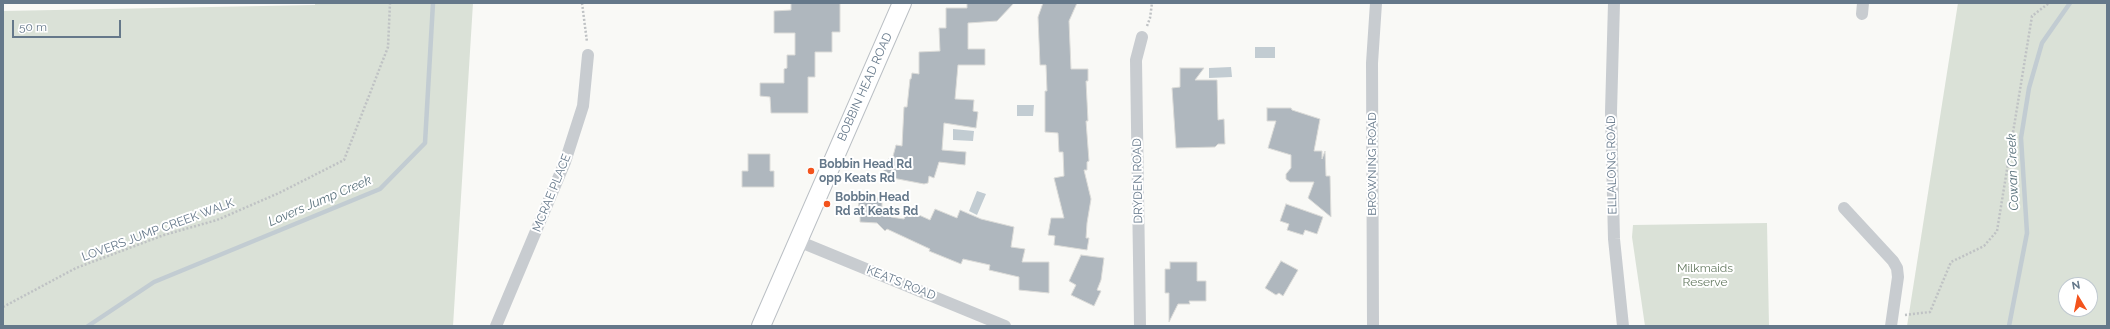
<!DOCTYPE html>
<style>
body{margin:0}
#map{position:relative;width:2110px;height:329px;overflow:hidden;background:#f9f9f6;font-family:Raleway,sans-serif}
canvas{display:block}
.frame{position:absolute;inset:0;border:4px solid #65788a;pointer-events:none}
.north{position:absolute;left:2058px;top:277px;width:40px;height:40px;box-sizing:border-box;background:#fff;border:1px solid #c1c9d0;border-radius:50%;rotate:350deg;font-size:11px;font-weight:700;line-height:16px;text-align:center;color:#65788a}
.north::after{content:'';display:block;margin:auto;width:14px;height:18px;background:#f3531c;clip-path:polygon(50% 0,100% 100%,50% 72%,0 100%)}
.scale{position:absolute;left:12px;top:20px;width:109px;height:18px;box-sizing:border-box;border:2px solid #65788a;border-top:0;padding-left:5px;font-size:12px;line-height:14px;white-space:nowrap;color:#65788a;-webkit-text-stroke:3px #fff;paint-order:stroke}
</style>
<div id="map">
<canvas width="2110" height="329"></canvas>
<div class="frame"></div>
<div class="north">N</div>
<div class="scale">50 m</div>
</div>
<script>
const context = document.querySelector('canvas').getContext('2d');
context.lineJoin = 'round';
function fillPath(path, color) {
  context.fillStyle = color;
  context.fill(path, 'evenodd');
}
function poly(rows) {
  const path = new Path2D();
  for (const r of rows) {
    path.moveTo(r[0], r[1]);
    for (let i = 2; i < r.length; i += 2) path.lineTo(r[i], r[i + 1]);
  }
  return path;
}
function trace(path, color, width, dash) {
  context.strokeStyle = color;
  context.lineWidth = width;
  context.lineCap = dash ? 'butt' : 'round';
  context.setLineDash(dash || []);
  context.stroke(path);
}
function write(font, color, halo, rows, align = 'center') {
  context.font = font + ' Raleway,sans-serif';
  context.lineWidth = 4;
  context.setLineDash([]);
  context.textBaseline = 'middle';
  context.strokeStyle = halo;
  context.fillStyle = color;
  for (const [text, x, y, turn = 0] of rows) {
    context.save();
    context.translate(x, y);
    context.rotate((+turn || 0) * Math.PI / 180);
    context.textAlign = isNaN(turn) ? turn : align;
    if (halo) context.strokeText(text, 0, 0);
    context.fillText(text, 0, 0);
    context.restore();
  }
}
const green = poly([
 [315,3,473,3,453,326,3,326,3,11,315,5],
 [1958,3,2107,3,2107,326,1907,326],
 [2066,285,2090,285,2090,309,2066,309],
 [1767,223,1769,326,1645,326,1632,237,1633,225]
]);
const water = poly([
 [1255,47,1275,47,1275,58,1255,58],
 [1231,67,1232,77,1209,78,1209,68],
 [1017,105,1034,105,1033,116,1017,116],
 [953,129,974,131,973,141,953,140],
 [977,191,986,194,977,215,969,211]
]);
const stream = poly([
 [88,326,154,282,380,189,425,143,433,3],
 [2009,326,2027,233,2021,138,2029,88,2042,43,2070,3]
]);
const building = poly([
 [791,3,840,3,840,32,832,32,832,52,815,52,815,77,808,77,808,113,771,113,770,97,760,96,760,83,784,83,784,69,787,68,787,55,795,55,795,33,774,33,774,11,791,10,791,3],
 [967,3,1014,3,997,21,968,23,968,49,985,49,985,65,958,65,955,99,974,100,973,111,978,112,976,128,944,123,942,150,966,152,965,165,939,162,934,178,929,176,928,183,924,184,882,176,888,159,892,160,896,145,902,146,904,107,907,107,910,79,911,79,912,73,919,74,919,52,940,51,939,28,946,28,946,8,967,8,967,3],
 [1043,3,1077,3,1069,21,1071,69,1088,69,1088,81,1086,81,1088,121,1086,121,1089,161,1087,162,1087,170,1084,170,1091,199,1087,223,1086,238,1089,238,1087,250,1054,245,1055,236,1048,235,1051,218,1064,218,1054,178,1064,176,1063,152,1059,152,1058,133,1045,132,1045,91,1047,91,1046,65,1040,65,1038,17,1043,3],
 [1180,68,1204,68,1195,80,1217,80,1218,120,1224,119,1225,144,1218,144,1215,147,1176,148,1172,88,1180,87,1180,68],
 [1267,108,1291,108,1292,110,1320,119,1314,151,1322,151,1322,159,1325,151,1326,176,1330,176,1331,217,1308,198,1314,182,1290,182,1286,179,1286,174,1291,168,1291,155,1268,148,1276,121,1267,121,1267,108],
 [748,154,770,154,770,171,774,171,774,187,742,187,742,171,748,171,748,154],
 [859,197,882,198,882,209,891,217,904,219,908,210,930,220,935,209,957,218,960,210,981,219,1014,227,1011,247,1025,249,1022,262,1049,262,1049,293,1019,290,1019,277,989,270,990,265,963,259,961,264,929,251,930,249,887,229,885,231,877,223,860,222,860,216,858,216,859,197],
 [1286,204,1323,217,1317,234,1305,230,1303,235,1287,230,1289,224,1280,221,1286,204],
 [1081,255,1104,258,1101,280,1097,290,1101,291,1094,306,1071,295,1076,285,1069,281,1081,255],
 [1281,261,1298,270,1283,296,1279,293,1276,295,1265,288,1281,261],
 [1170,262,1197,262,1197,281,1206,281,1206,301,1189,301,1190,304,1178,304,1169,322,1169,293,1165,293,1165,269,1170,269,1170,262]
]);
const path = poly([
 [582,3,587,42],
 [1147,26,1150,18,1152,3],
 [3,307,76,268,164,235,217,220,279,193,344,160,388,47,390,3],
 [1905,315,1930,312,1951,262,1984,246,1997,231,2032,16,2049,3]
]);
const minor = poly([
 [1614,3,1611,112,1614,239,1623,326],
 [1862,14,1863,3],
 [1844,208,1893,261,1897,268,1898,277,1891,326],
 [798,241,1005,326],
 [496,326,565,162,583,106,588,55],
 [1140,326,1136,60,1142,37],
 [1373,326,1372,63,1376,3]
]);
const secondary = poly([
 [761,326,902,3]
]);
const markers = [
 [811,171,4,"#f3531c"],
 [827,204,4,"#f3531c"]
];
const streetNames = [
 ["BOBBIN HEAD ROAD",865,87,-66],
 ["BROWNING ROAD",1372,164,-90],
 ["ELLALONG ROAD",1612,165,-91],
 ["DRYDEN ROAD",1138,181,-91],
 ["MCRAE PLACE",552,193,-68],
 ["LOVERS JUMP CREEK WALK",158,230,-20],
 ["KEATS ROAD",901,283,22]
];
const poiNames = [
 ["Bobbin Head Rd",819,164],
 ["opp Keats Rd",819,178],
 ["Bobbin Head",835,197],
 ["Rd at Keats Rd",835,211]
];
const parkNames = [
 ["Milkmaids",1705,268],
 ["Reserve",1705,282]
];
const waterNames = [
 ["Cowan Creek",2013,172,-92],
 ["Lovers Jump Creek",320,201,-23]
];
fillPath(green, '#dae1d7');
fillPath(water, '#c2ccd2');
trace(stream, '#c2ccd2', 4.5);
fillPath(building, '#afb7be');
trace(building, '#dbdbd8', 1);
trace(secondary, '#babfc4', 20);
trace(path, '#bfc2c4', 2.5, [2, 2]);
trace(minor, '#c8ccd0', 12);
trace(secondary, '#fff', 18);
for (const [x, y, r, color] of markers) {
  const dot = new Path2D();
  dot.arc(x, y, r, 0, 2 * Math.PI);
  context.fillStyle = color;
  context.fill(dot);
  trace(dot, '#fff', 1.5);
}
write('12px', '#65788a', '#fff', streetNames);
write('bold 12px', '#65788a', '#fff', poiNames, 'left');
write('12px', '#657a61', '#fff', parkNames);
write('italic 13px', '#5c747e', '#fff', waterNames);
</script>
